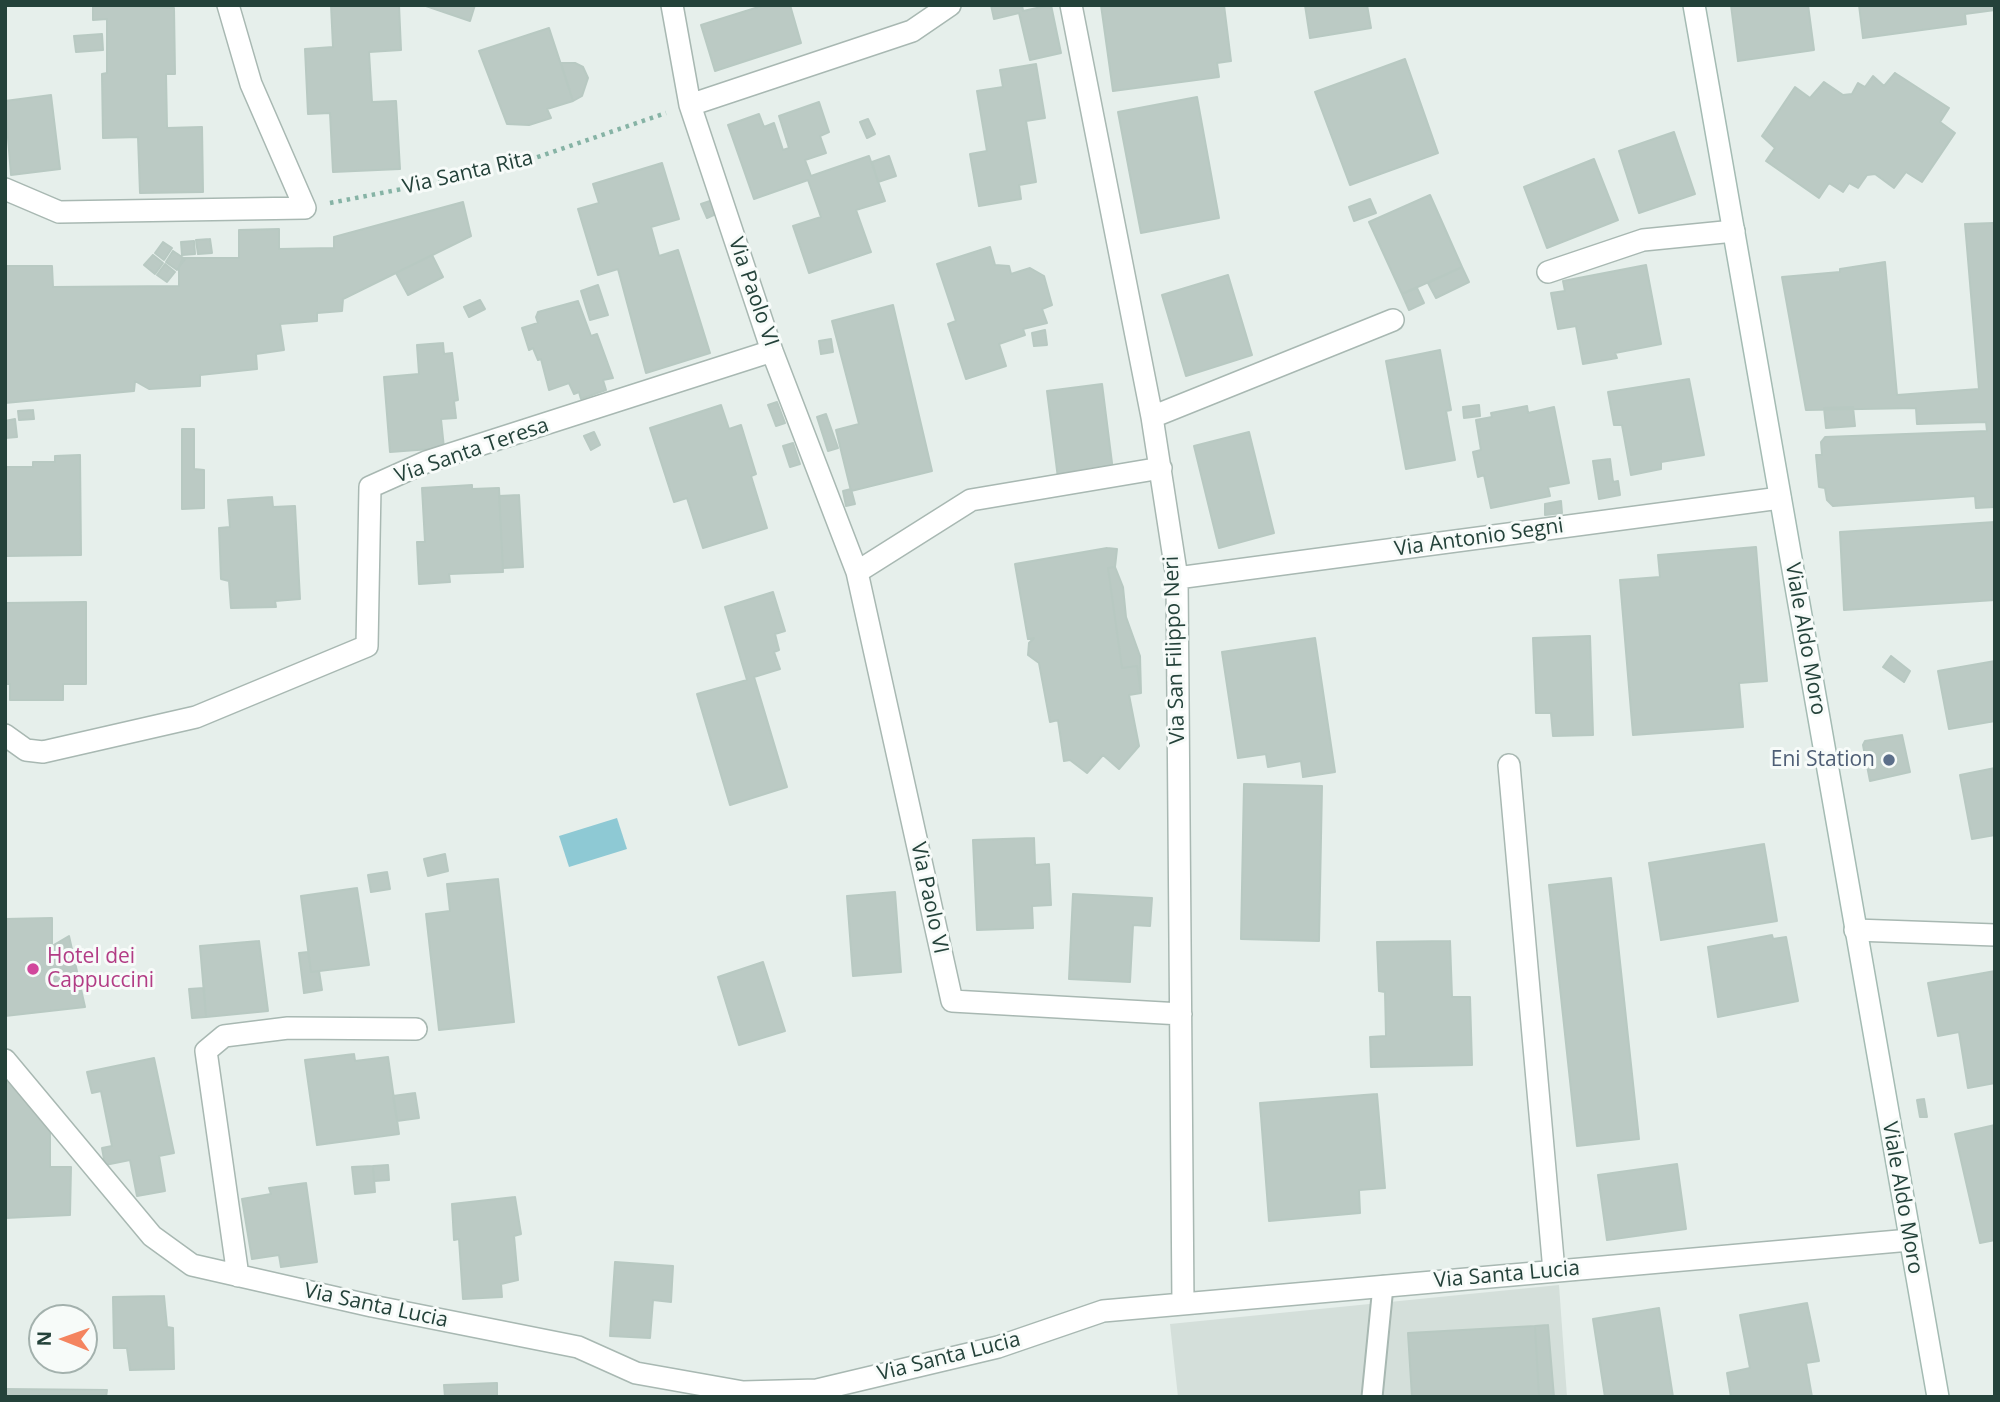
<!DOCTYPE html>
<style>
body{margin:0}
#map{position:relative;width:2000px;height:1402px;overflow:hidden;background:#e6efeb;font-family:"Open Sans",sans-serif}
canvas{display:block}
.frame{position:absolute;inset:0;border:7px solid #24423a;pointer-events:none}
.north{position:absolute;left:28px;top:1304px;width:70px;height:70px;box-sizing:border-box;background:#f7fbf9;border:2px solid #a3b1ad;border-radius:50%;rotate:271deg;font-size:19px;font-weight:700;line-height:28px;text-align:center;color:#24423a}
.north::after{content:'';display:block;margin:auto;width:24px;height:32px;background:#f4845f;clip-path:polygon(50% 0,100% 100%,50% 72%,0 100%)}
</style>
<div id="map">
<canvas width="2000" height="1402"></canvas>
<div class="frame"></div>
<div class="north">N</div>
</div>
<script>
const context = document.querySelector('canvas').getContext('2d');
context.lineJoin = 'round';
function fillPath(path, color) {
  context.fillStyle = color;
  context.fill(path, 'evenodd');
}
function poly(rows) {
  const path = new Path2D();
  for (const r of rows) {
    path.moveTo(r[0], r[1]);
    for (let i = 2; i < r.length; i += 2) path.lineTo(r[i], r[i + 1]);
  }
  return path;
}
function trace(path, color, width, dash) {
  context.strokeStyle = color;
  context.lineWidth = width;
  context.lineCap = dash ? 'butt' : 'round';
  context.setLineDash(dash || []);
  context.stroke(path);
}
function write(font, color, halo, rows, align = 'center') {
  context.font = font + ' "Open Sans",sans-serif';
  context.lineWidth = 6;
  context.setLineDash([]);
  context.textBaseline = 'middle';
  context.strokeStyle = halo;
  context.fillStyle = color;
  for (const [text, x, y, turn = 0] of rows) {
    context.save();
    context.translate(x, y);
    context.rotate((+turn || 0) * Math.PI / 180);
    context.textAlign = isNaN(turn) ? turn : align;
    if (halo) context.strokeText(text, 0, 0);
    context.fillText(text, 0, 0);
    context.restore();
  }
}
const built = poly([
 [1559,1285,1567,1397,1178,1397,1170,1324]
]);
const water = poly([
 [617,818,627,849,569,867,559,836]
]);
const building = poly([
 [93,5,174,8,175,74,166,74,167,128,202,127,203,192,140,193,138,137,103,138,102,74,107,73,107,19,93,20,93,5],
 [331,5,399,5,401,50,369,52,372,102,396,101,400,169,333,172,330,113,308,114,305,49,333,47,331,5],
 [423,5,475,5,470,21,423,5],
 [765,5,790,5,801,43,715,71,701,25,765,5],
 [991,5,1022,5,1023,11,1051,5,1061,53,1030,60,1019,13,994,19,991,5],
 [1101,5,1224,5,1231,61,1217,63,1219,77,1113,91,1101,5],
 [1305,5,1367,5,1371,28,1310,38,1305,5],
 [1731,5,1808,5,1814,50,1738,61,1731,5],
 [1859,5,1995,5,1995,10,1965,14,1966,24,1863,38,1859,5],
 [549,28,573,101,547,109,551,118,529,125,507,124,479,51,549,28],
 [102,34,103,50,76,52,74,36,102,34],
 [1405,59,1438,153,1350,185,1315,92,1405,59],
 [561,63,575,63,583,67,588,78,582,96,573,101,561,63],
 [1036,64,1045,118,1026,121,1036,182,1019,185,1021,199,979,206,970,154,987,151,977,91,1003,87,1000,70,1036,64],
 [1895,73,1949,108,1940,122,1955,133,1922,182,1906,172,1894,188,1875,174,1867,175,1858,188,1849,183,1843,192,1829,183,1819,198,1766,161,1775,148,1762,136,1795,87,1810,98,1824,82,1843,95,1852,94,1858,83,1865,87,1873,76,1884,86,1895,73],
 [51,95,60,169,11,175,5,101,51,95],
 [1197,97,1219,218,1141,233,1118,112,1197,97],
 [819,102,829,132,820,136,826,153,805,160,811,176,869,156,885,201,856,210,871,252,809,273,793,226,821,217,808,180,754,199,728,125,759,114,764,127,774,123,783,150,789,148,779,116,819,102],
 [868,119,875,134,867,138,860,122,868,119],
 [1674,132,1695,194,1639,213,1619,151,1674,132],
 [889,156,896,176,878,182,872,162,889,156],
 [1594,159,1618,220,1547,248,1524,187,1594,159],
 [662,163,679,219,651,227,659,256,678,250,710,353,646,373,618,269,598,275,578,209,599,203,593,184,662,163],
 [1430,195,1462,267,1402,294,1369,222,1430,195],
 [1370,199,1376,213,1354,221,1349,207,1370,199],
 [710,201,716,214,707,218,701,204,710,201],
 [463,202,471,236,343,299,342,311,317,313,317,321,280,324,284,350,256,354,257,369,200,375,200,386,149,389,135,381,134,391,5,403,5,266,52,266,53,287,179,286,179,267,183,258,239,258,239,230,279,229,279,249,334,248,334,237,463,202],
 [1994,223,1995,507,1976,508,1975,496,1833,506,1827,500,1825,488,1819,487,1816,455,1822,455,1821,442,1825,437,1987,431,1986,422,1917,424,1916,408,1806,410,1782,277,1840,272,1840,269,1885,262,1897,395,1979,389,1965,224,1994,223],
 [210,239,212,253,198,254,196,240,210,239],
 [194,241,195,254,182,255,181,242,194,241],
 [163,242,172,248,164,260,155,253,163,242],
 [990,247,995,265,1009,266,1011,274,1030,268,1044,276,1052,305,1042,309,1047,323,1023,329,1025,335,999,344,1006,366,966,379,948,324,956,321,937,264,990,247],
 [173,251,185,259,177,270,166,262,173,251],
 [153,255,163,263,155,274,144,265,153,255],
 [432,255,443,277,408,295,396,273,432,255],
 [165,264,175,272,167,282,157,275,165,264],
 [1646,265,1661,344,1615,353,1617,358,1583,364,1576,326,1558,329,1551,293,1565,291,1563,281,1646,265],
 [1462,267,1469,282,1436,298,1428,283,1462,267],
 [1228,275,1252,355,1186,376,1162,295,1228,275],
 [598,285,608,315,590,320,581,291,598,285],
 [1417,288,1424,303,1409,310,1402,294,1417,288],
 [480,300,485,309,469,317,464,307,480,300],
 [578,301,591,336,597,334,613,378,603,380,606,390,581,399,579,392,574,394,569,383,549,390,541,359,538,360,533,348,529,350,522,328,538,323,536,317,538,312,578,301],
 [893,305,932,471,851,491,836,430,859,424,832,321,893,305],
 [1045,330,1047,345,1034,346,1032,333,1045,330],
 [831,339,833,352,821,354,819,341,831,339],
 [443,343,444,354,452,353,458,400,454,401,456,418,441,419,444,448,390,452,384,377,419,374,417,345,443,343],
 [1440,350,1451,410,1446,411,1455,460,1406,469,1386,361,1440,350],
 [1689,379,1704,455,1661,462,1661,469,1631,475,1622,425,1614,425,1608,392,1689,379],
 [1102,384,1113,471,1058,478,1047,391,1102,384],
 [777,402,785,423,776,426,768,405,777,402],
 [721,405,729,429,741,425,756,474,751,476,767,528,703,548,687,498,674,502,650,428,721,405],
 [1479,405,1480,416,1464,418,1463,407,1479,405],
 [1527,406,1528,413,1554,407,1569,483,1548,487,1550,496,1491,508,1484,475,1478,477,1473,452,1481,450,1476,420,1492,417,1491,413,1527,406],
 [1853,407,1855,426,1826,428,1824,408,1853,407],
 [33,410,34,419,19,420,18,411,33,410],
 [826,414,838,448,828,451,817,417,826,414],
 [15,419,17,437,5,438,5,421,15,419],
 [182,429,194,429,194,469,204,470,204,508,182,509,182,429],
 [594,432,600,445,591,450,584,436,594,432],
 [1249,432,1274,533,1219,548,1194,446,1249,432],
 [793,443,800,464,790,467,783,446,793,443],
 [80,455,81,555,5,556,5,467,33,467,33,462,55,462,55,456,80,455],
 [1610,459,1613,482,1618,481,1620,495,1599,499,1593,461,1610,459],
 [472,485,472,489,499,488,503,572,449,574,450,582,419,584,417,542,425,542,422,488,472,485],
 [851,489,855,504,846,506,843,491,851,489],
 [519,495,523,567,503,568,499,496,519,495],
 [272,497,273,507,295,506,300,599,275,601,276,607,231,608,229,581,221,579,219,528,230,527,228,500,272,497],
 [1561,501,1562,513,1545,515,1545,504,1561,501],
 [1995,522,1995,600,1844,610,1840,532,1995,522],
 [1756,547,1767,681,1739,683,1743,727,1633,735,1620,580,1660,577,1658,555,1756,547],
 [1107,548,1117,549,1115,567,1108,568,1122,668,1137,666,1141,693,1129,695,1139,746,1119,769,1103,755,1087,773,1070,760,1064,761,1058,720,1050,722,1039,663,1028,655,1029,643,1034,638,1028,639,1015,564,1107,548],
 [1115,567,1123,587,1126,617,1140,656,1141,693,1137,666,1122,668,1108,568,1115,567],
 [773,592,785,631,775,634,779,650,774,652,780,669,754,677,787,787,730,805,697,694,747,680,725,607,773,592],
 [86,602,86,684,63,684,63,700,10,700,10,684,5,684,5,603,86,602],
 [1590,636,1593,735,1553,736,1551,713,1536,713,1533,638,1590,636],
 [1315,638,1335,772,1303,777,1301,761,1268,767,1266,754,1238,758,1222,652,1315,638],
 [1891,656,1910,671,1904,682,1883,667,1891,656],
 [1995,661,1995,721,1949,729,1938,671,1995,661],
 [1902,735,1910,772,1870,781,1863,745,1865,741,1902,735],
 [1995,768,1995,835,1972,839,1960,775,1995,768],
 [1244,784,1322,786,1319,941,1241,939,1244,784],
 [1034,838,1035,865,1049,864,1051,905,1032,906,1033,928,977,930,973,840,1034,838],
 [1764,844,1777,921,1661,940,1649,863,1764,844],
 [445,854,448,871,428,876,424,859,445,854],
 [387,872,390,889,371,892,368,875,387,872],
 [1611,878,1639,1139,1577,1146,1549,885,1611,878],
 [498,879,514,1022,439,1030,426,914,450,911,447,884,498,879],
 [357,888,369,965,311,972,301,896,357,888],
 [895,892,901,972,853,976,847,896,895,892],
 [1073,894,1152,898,1150,926,1133,925,1130,982,1069,979,1073,894],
 [52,918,52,946,69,936,85,1007,5,1016,5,919,52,918],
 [1772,935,1773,939,1786,937,1798,1001,1718,1017,1708,947,1772,935],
 [259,941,268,1011,206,1017,200,946,259,941],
 [1450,941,1452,997,1470,997,1472,1065,1371,1067,1370,1037,1386,1036,1385,992,1379,991,1377,942,1450,941],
 [308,952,311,972,319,971,322,990,304,993,299,953,308,952],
 [763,962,785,1031,739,1045,718,977,763,962],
 [1995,971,1995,1083,1968,1088,1959,1032,1938,1036,1928,983,1995,971],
 [204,988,206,1017,192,1018,189,989,204,988],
 [354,1054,355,1061,388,1057,399,1134,317,1145,305,1060,354,1054],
 [154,1058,174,1153,159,1156,165,1191,137,1196,130,1160,105,1165,102,1148,112,1146,101,1091,92,1093,87,1072,154,1058],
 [5,1071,50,1123,50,1167,71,1167,70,1215,5,1218,5,1071],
 [415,1093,419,1118,397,1121,393,1096,415,1093],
 [1377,1094,1385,1188,1359,1190,1360,1213,1269,1221,1260,1103,1377,1094],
 [1924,1099,1927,1117,1920,1117,1917,1100,1924,1099],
 [1995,1125,1995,1240,1980,1243,1955,1134,1995,1125],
 [1677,1164,1686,1229,1607,1240,1598,1175,1677,1164],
 [388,1165,389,1180,374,1181,373,1166,388,1165],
 [373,1166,375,1192,355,1194,352,1167,373,1166],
 [306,1183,317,1262,281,1267,279,1255,252,1259,242,1199,271,1194,269,1188,306,1183],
 [515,1197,521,1234,514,1236,518,1280,501,1284,502,1297,463,1299,459,1239,454,1240,452,1204,515,1197],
 [615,1262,673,1266,671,1302,653,1300,650,1338,610,1336,615,1262],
 [164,1296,167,1327,173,1328,174,1369,130,1370,127,1348,114,1348,113,1297,164,1296],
 [1807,1303,1819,1361,1806,1363,1812,1397,1731,1397,1727,1373,1750,1368,1740,1315,1807,1303],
 [1659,1308,1673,1397,1605,1397,1593,1319,1659,1308],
 [1548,1325,1554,1397,1539,1397,1535,1326,1548,1325],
 [1535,1326,1539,1397,1412,1397,1408,1333,1535,1326],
 [497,1383,497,1397,445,1397,444,1385,497,1383],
 [5,1389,107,1390,106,1397,5,1397,5,1389]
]);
const path = poly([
 [330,203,500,170,666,113]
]);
const lane = poly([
 [1372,1397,1383,1286]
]);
const street = poly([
 [672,5,690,105,772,351,857,572,952,1001,1181,1014],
 [1071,5,1152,417,1177,578,1183,1304],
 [690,105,912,31,950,5],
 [5,189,59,212,305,208,251,84,228,5],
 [1548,272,1643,240,1734,231],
 [1152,417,1393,320],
 [857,572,971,500,1161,468],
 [1177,578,1780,498],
 [5,735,26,750,43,752,196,717,367,646,370,487,426,462,772,351],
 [1509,765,1554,1271],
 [1855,930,1995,935],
 [5,1060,152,1236,192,1265,372,1306,578,1347,636,1373,743,1392,817,1390,998,1347,1103,1311,1910,1240],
 [238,1276,206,1051,224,1036,288,1028,416,1029]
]);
const secondary = poly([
 [1694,5,1938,1397]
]);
const markers = [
 [1889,760,7,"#5c6f8a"],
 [33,969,7,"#d1479c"]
];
const streetNames = [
 ["Via Santa Rita",468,173,-13],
 ["Via Paolo VI",753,292,71],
 ["Via Santa Teresa",472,451,-19],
 ["Via Antonio Segni",1479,538,-8],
 ["Viale Aldo Moro",1805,639,80],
 ["Via San Filippo Neri",1175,650,-92],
 ["Via Paolo VI",929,898,78],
 ["Viale Aldo Moro",1902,1198,80],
 ["Via Santa Lucia",1507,1275,-5],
 ["Via Santa Lucia",376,1306,12],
 ["Via Santa Lucia",949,1357,-14]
];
const serviceNames = [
 ["Eni Station",1875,760]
];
const hotelNames = [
 ["Hotel dei",47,957],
 ["Cappuccini",47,981]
];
fillPath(built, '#d4dfda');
fillPath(water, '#8ec9d4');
fillPath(building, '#bbcac4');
trace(building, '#b8c9c2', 2);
trace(lane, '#a8b8b2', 23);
trace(street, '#a8b8b2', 24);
trace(secondary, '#a4bbb3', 24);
trace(path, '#86b3a5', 4.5, [3.5, 5]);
trace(lane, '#fff', 19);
trace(street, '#fff', 21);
trace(secondary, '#fff', 21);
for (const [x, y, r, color] of markers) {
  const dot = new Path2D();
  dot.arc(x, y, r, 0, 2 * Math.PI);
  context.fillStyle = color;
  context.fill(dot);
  trace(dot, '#f7fbf9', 2.5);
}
write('21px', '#24423a', '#f7fbf9', streetNames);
write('21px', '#4e5e75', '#f7fbf9', serviceNames, 'right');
write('21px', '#b23c85', '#f7fbf9', hotelNames, 'left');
</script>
